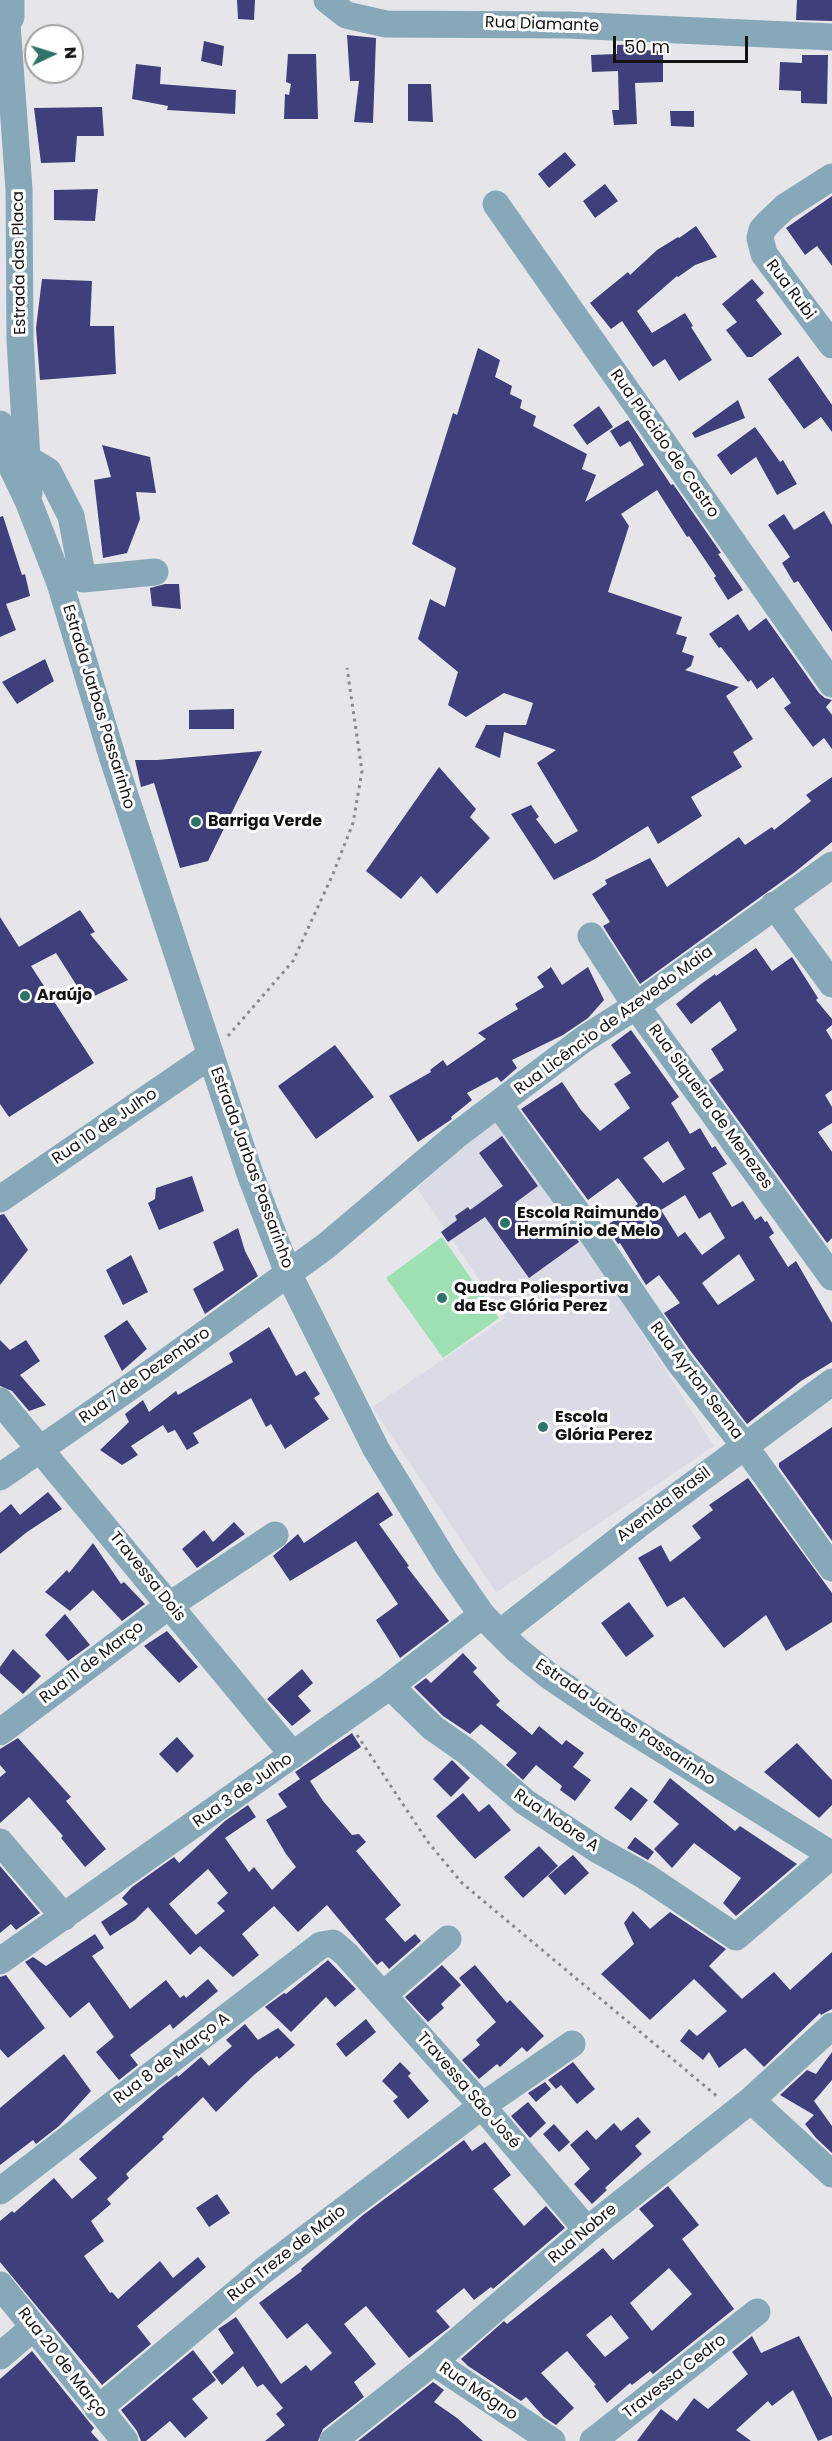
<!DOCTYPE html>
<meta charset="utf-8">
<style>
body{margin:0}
#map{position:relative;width:832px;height:2441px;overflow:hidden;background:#e6e6ea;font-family:Poppins,sans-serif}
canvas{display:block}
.north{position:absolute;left:24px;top:24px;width:60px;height:60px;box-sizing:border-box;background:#fff;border:2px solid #a1a1a1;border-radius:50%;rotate:86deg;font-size:16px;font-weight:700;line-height:24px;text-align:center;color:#131314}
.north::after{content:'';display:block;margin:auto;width:21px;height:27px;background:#2e7367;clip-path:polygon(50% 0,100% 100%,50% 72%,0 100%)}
.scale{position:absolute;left:613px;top:36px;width:135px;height:27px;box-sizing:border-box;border:3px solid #131314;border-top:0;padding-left:8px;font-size:18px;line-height:21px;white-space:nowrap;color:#131314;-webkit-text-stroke:4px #fff;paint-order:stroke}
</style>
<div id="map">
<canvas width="832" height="2441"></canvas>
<div class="north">N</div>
<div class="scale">50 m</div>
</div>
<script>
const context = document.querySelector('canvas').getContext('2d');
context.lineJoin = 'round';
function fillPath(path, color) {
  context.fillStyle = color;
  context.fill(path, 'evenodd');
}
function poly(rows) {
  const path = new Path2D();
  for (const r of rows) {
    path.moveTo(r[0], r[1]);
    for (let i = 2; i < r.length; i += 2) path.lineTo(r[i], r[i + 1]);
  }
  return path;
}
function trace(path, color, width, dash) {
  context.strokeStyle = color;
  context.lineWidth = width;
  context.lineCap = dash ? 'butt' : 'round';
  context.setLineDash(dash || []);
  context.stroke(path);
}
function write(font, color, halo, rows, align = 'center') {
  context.font = font + ' Poppins,sans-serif';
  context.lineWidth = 6;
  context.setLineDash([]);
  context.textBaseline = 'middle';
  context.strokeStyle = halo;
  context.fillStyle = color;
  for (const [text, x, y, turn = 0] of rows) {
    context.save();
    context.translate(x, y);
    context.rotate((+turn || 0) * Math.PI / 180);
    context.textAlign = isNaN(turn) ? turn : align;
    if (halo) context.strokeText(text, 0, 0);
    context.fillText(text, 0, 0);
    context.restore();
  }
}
const built = poly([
 [497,1116,594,1258,714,1446,496,1593,372,1407,505,1318,417,1188]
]);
const green = poly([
 [442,1237,499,1318,443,1358,386,1278]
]);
const building = poly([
 [237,0,255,0,254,20,238,19],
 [797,0,832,0,832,21,796,20],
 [347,35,376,38,373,123,354,122,359,81,350,81],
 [204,41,224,46,222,66,201,61],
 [638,44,638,50,663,51,663,82,635,83,637,124,614,125,612,110,619,110,618,71,592,72,591,55,617,54,617,45],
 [288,54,316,54,318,119,284,119,285,94,289,95,291,84,286,82],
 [802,55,828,55,827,104,801,103,801,91,779,90,780,62,802,63],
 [136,64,161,67,160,84,236,90,235,114,167,110,168,106,132,99],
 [408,84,431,84,433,122,408,121],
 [102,107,104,136,77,136,75,162,41,163,34,108],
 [670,111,694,111,694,127,671,126],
 [565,152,576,165,549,188,538,174],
 [605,184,618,201,595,218,583,201],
 [98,189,95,221,54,220,54,190],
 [832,196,832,266,817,246,805,255,786,228],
 [696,226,717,257,695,265,678,277,677,276,637,311,652,333,685,313,693,326,691,327,712,360,679,381,665,359,653,367,622,321,611,329,590,303,628,272,630,275,657,250,678,237,679,238],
 [42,279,92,281,90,326,114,326,116,374,40,380,36,328],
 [752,279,764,293,756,300,782,334,752,357,747,357,726,330,737,322,722,304],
 [478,348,500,360,495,377,512,386,510,394,522,400,520,408,536,416,533,426,587,454,582,469,596,475,585,502,644,465,630,441,620,447,610,431,628,420,671,485,673,484,721,553,718,554,743,590,728,600,714,578,716,576,689,536,687,537,657,490,621,514,629,526,608,592,682,617,676,634,687,637,682,652,694,656,691,666,685,670,739,687,726,696,753,739,733,752,742,767,691,797,702,816,658,844,648,826,595,859,554,880,511,814,531,805,539,817,536,819,555,844,578,831,537,763,556,750,504,732,500,758,475,747,486,725,526,725,533,703,504,693,466,717,448,705,458,672,418,639,430,599,445,607,456,568,412,544,453,413,457,415],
 [798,356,832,405,832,432,821,417,804,429,768,379],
 [738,400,745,418,695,438,692,433],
 [599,406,613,427,587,445,573,425],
 [755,427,780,462,783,460,797,484,777,495,756,457,731,475,717,455],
 [102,445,150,457,156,493,136,492,140,519,127,553,103,558,94,480,111,477],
 [824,511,832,525,832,632,798,581,794,583,782,563,790,557,768,525,784,514,794,530],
 [3,516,22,575,25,574,30,596,6,604,16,630,0,637,0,517],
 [165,584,179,584,181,609,152,606,150,588],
 [738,614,749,631,766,618,819,693,825,698,832,700,826,707,832,715,832,749,824,738,813,747,784,708,791,703,773,677,757,689,751,680,748,682,721,647,719,648,709,634],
 [45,659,54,681,17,704,2,682],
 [234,709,234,729,189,729,189,710],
 [262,751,208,861,180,868,154,783,141,787,135,760,157,760],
 [439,767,476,809,470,817,490,838,437,894,421,876,401,899,366,871],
 [832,777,832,842,795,872,640,984,603,926,610,922,592,894,607,884,605,880,650,858,667,887,739,837,745,845,772,827,774,830,811,801,806,795],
 [80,910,95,932,90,934,128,980,86,1000,56,953,31,966,94,1063,9,1117,0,1104,0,917,19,947],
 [756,948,772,971,792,957,818,998,816,1000,832,1019,832,1025,826,1030,832,1040,832,1090,825,1095,832,1107,832,1123,818,1132,832,1152,832,1238,827,1243,709,1080,724,1070,711,1049,737,1030,720,1001,691,1024,676,1004,701,984,715,974,716,976],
 [551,967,562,985,588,967,604,1000,588,1018,563,1035,512,1060,517,1068,501,1082,497,1077,467,1093,472,1100,451,1117,452,1119,418,1142,389,1096,431,1072,430,1070,443,1060,447,1066,486,1039,478,1033,518,1009,515,1004,544,987,537,977],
 [631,1030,679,1097,671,1103,690,1134,700,1128,712,1148,715,1146,727,1164,712,1173,732,1207,743,1201,755,1220,761,1216,765,1222,767,1221,774,1233,769,1237,788,1267,796,1261,832,1323,832,1362,801,1381,747,1424,692,1353,664,1313,680,1303,659,1275,646,1285,620,1243,618,1244,606,1226,638,1204,618,1178,588,1200,521,1109,562,1082,581,1110,600,1131,630,1108,614,1084,631,1073,611,1045],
 [668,1141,685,1169,663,1183,643,1158],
 [685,1195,699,1219,710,1212,725,1238,702,1255,685,1232,678,1237,661,1210],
 [739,1254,755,1280,718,1305,702,1283],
 [335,1045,374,1097,316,1139,278,1086],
 [502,1136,538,1186,515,1203,540,1238,564,1221,579,1242,529,1278,485,1217,448,1242,441,1232,457,1220,455,1216,468,1207,470,1210,503,1186,479,1153],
 [192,1176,204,1211,159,1230,148,1203,155,1199,156,1188],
 [4,1214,28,1250,0,1285,0,1215],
 [238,1228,245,1251,258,1276,205,1314,193,1289,224,1270,213,1242],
 [131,1255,148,1292,123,1305,106,1270],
 [127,1320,147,1349,122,1371,104,1336],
 [269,1327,296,1376,305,1371,320,1394,314,1398,329,1419,285,1449,271,1424,266,1427,251,1398,193,1433,199,1443,187,1450,175,1430,168,1433,163,1425,131,1446,138,1455,122,1465,100,1450,129,1422,125,1414,143,1400,149,1412,176,1391,178,1395,233,1362,229,1353],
 [0,1340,10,1350,26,1340,40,1361,20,1375,46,1405,29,1411,12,1391,0,1386],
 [832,1427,832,1541,779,1467,779,1463],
 [748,1478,832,1593,832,1622,786,1651,766,1615,724,1648,684,1597,667,1607,638,1558,661,1545,670,1562,701,1538,692,1526,713,1510,709,1505],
 [48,1492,62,1509,27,1532,0,1554,0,1513,11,1504,20,1515],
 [378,1492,393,1515,379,1524,409,1566,407,1567,449,1621,400,1658,376,1620,398,1604,356,1541,290,1581,273,1556,298,1534,304,1543],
 [234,1522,245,1534,197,1568,182,1549,204,1530,213,1542],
 [93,1543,121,1584,124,1582,145,1604,122,1621,93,1590,70,1611,45,1592,67,1570,69,1573],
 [629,1602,654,1636,626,1657,601,1623],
 [65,1614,90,1645,68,1661,45,1635],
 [167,1631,198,1667,179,1683,144,1646],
 [13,1649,41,1676,23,1694,0,1673,0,1667],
 [463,1653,477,1668,473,1672,500,1701,496,1705,532,1735,539,1726,562,1745,566,1740,584,1753,573,1767,591,1780,575,1801,560,1790,562,1786,536,1765,523,1780,506,1765,517,1753,481,1724,470,1734,443,1716,414,1687,426,1678,431,1683],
 [302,1669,313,1683,298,1696,311,1711,292,1726,267,1699],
 [352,1733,361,1747,310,1781,323,1801,352,1835,359,1834,366,1842,356,1851,401,1905,385,1919,405,1942,415,1934,421,1941,389,1969,382,1961,377,1965,327,1905,298,1932,274,1906,242,1934,259,1955,233,1977,200,1946,190,1955,148,1907,135,1920,110,1936,101,1922,128,1904,122,1898,132,1887,174,1857,179,1863,225,1821,248,1805,256,1817,225,1838,249,1872,254,1867,272,1890,296,1867,286,1854,266,1820,287,1807,278,1794,300,1779,295,1772],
 [208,1869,228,1893,217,1903,225,1911,196,1935,169,1904],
 [177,1737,194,1756,177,1773,159,1754],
 [18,1738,71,1797,66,1801,106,1849,85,1867,61,1838,63,1836,29,1797,0,1823,0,1777,6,1772,0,1765,0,1749],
 [797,1743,832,1780,832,1805,819,1818,764,1772],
 [452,1760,470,1778,451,1797,433,1779],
 [670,1778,735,1831,740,1826,797,1864,736,1916,723,1903,741,1878,694,1843,672,1868,654,1849,679,1824,653,1802],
 [631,1787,648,1800,631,1821,614,1808],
 [463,1793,479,1812,489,1804,511,1830,475,1859,436,1816],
 [635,1837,654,1852,648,1860,627,1848],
 [539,1846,558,1866,523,1898,504,1877],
 [573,1855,589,1873,565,1895,548,1876],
 [0,1866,40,1913,16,1930,11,1924,0,1933],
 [633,1911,650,1929,670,1912,726,1949,709,1966,742,1999,774,1972,790,1990,832,1952,832,2009,821,2015,820,2013,764,2067,745,2048,719,2068,709,2052,703,2060,680,2041,689,2029,697,2036,727,2011,694,1979,650,2020,601,1974,634,1944,624,1923],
 [95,1934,104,1948,92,1956,130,2009,166,1980,180,1998,184,1995,186,1998,208,1979,218,1991,173,2029,170,2024,130,2055,138,2065,119,2080,96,2052,114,2037,89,2002,70,2018,25,1962,33,1957,46,1966],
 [328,1960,356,1989,335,2007,326,1997,291,2032,265,2007,284,1993,286,1994],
 [442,1965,461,1985,441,2004,444,2008,428,2022,405,1997],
 [475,1965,507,2003,510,2000,544,2036,527,2052,522,2047,500,2067,497,2064,479,2079,462,2060,480,2045,476,2040,496,2022,459,1978],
 [6,1975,45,2028,8,2058,0,2049,0,1977],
 [366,2019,376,2032,346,2057,336,2044],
 [245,2024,258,2040,278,2028,295,2045,279,2059,277,2056,254,2075,216,2112,203,2097,162,2137,164,2139,126,2174,129,2178,107,2199,111,2204,91,2221,104,2241,84,2256,110,2293,112,2292,118,2299,160,2261,173,2278,198,2257,206,2267,137,2326,151,2344,102,2385,0,2262,0,2221,12,2211,14,2213,54,2178,72,2199,97,2178,79,2159,159,2089,177,2075,178,2077,201,2057,209,2066,232,2046,226,2040],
 [832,2052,832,2080,814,2101,832,2126,832,2153,816,2138,805,2124,814,2115,780,2095,807,2070,816,2074],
 [64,2054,91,2091,59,2126,36,2144,33,2140,0,2165,0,2108],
 [400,2062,411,2073,408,2076,429,2101,408,2119,393,2101,398,2097,382,2081],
 [573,2062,595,2089,577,2104,561,2085,556,2089,548,2080],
 [545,2082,551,2089,536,2102,528,2093],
 [528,2102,546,2123,530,2138,511,2116],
 [638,2117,651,2132,635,2146,642,2154,605,2188,607,2190,592,2204,574,2184,590,2169,570,2145,587,2130,596,2140,614,2123,621,2131],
 [554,2124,570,2142,559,2152,543,2134],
 [464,2140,472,2151,485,2142,511,2175,493,2189,524,2226,546,2206,565,2228,493,2289,491,2287,474,2300,464,2288,436,2311,450,2327,409,2358,366,2306,344,2324,376,2364,354,2382,364,2397,323,2429,318,2441,265,2441,285,2425,276,2414,283,2408,263,2384,257,2387,243,2366,222,2385,212,2372,234,2353,218,2329,236,2317,281,2384,306,2365,311,2371,332,2353,307,2323,287,2339,259,2303,302,2271,301,2269,363,2215],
 [668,2186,699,2225,682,2239,734,2309,653,2374,650,2371,632,2385,630,2383,607,2403,594,2386,596,2385,567,2351,541,2373,574,2408,556,2425,544,2417,526,2397,521,2401,468,2366,461,2359,504,2321,507,2324,603,2248,613,2260,654,2226,639,2209],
 [669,2268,692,2294,652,2331,630,2303],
 [611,2315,629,2338,605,2357,586,2335],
 [217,2194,230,2213,209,2227,196,2208],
 [752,2336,761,2353,799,2336,832,2398,832,2435,818,2441,793,2390,772,2406,768,2401,736,2430,751,2441,637,2441,661,2409,677,2421,694,2398,708,2409,748,2374,732,2352],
 [193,2350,216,2380,192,2399,208,2418,185,2438,170,2421,146,2441,141,2441,137,2431,121,2410],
 [32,2351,94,2428,91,2432,99,2441,0,2441,0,2379],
 [433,2382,444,2390,434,2402,457,2418,483,2441,358,2441]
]);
const path = poly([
 [228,1036,293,961,333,874,353,823,362,771,347,668],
 [357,1735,428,1842,462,1883,718,2097]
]);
const minor = poly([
 [327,0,346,15,386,24,568,25,832,37],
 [7,24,19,189,20,340,29,493],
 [0,31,7,24,11,17,11,0],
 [832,177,785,207,769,222,762,230,760,238,764,254,832,345],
 [496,204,832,684],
 [0,424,9,461,29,503,60,583,113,759,250,1174,288,1273,376,1449,446,1563,482,1615,516,1649,548,1675,610,1717,832,1855],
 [13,461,28,459,48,471,71,516,83,579,155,572],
 [774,905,832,984],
 [591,936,636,1006,832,1277],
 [499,1105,584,1222,679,1362,744,1445,832,1568],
 [0,1199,211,1055],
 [0,1401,293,1755],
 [0,1477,159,1367,326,1246,458,1134,584,1039,636,1006,832,865],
 [500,1633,638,1525,832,1382],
 [390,1686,433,1728,466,1751,525,1802,598,1850,645,1876,736,1937,832,1855],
 [0,1732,170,1605,275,1535],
 [0,1842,64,1917],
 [0,1961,390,1686,482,1615],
 [383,1995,448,1939],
 [751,2100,832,2174],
 [0,2191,321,1945,333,1943,346,1954,482,2106,587,2230],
 [0,2285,125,2441],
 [0,2356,34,2327],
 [433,2362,552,2441],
 [98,2409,264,2270,482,2106,572,2044],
 [333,2441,433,2362,587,2230,751,2100,832,2026],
 [593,2441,757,2312]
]);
const markers = [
 [196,822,6,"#2e7367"],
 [25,996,6,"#2e7367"],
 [505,1223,6,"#2e7367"],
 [442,1298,6,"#2e7367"],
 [543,1427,6,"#2e7367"]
];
const streetNames = [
 ["Rua Diamante",542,25,2],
 ["Estrada das Placa",20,263,-91],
 ["Rua Rubi",790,290,53],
 ["Rua Plácido de Castro",664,444,55],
 ["Estrada Jarbas Passarinho",98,707,73],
 ["Rua Licêncio de Azevedo Maia",614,1021,-36],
 ["Rua Siqueira de Menezes",710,1107,54],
 ["Rua 10 de Julho",105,1127,-34],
 ["Estrada Jarbas Passarinho",251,1168,70],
 ["Rua 7 de Dezembro",145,1376,-35],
 ["Rua Ayrton Senna",696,1381,53],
 ["Avenida Brasil",664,1505,-37],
 ["Travessa Dois",147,1577,51],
 ["Rua 11 de Março",92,1663,-37],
 ["Estrada Jarbas Passarinho",625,1723,34],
 ["Rua 3 de Julho",243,1791,-35],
 ["Rua Nobre A",556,1821,34],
 ["Rua 8 de Março A",172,2059,-37],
 ["Travessa São José",468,2091,49],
 ["Rua Nobre",583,2234,-40],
 ["Rua Treze de Maio",287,2254,-38],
 ["Rua 20 de Março",62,2363,52],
 ["Travessa Cedro",675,2377,-38],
 ["Rua Mógno",478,2392,34]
];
const poiNames = [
 ["Barriga Verde",208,822],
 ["Araújo",37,996],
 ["Escola Raimundo",517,1214],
 ["Hermínio de Melo",517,1232],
 ["Quadra Poliesportiva",454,1289],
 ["da Esc Glória Perez",454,1307],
 ["Escola",555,1418],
 ["Glória Perez",555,1436]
];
fillPath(built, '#dadbe6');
fillPath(green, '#9ee0b4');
fillPath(building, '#3f3f7b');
trace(path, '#8a8a8d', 3, [3, 4.5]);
trace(minor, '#86a8b9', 27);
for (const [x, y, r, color] of markers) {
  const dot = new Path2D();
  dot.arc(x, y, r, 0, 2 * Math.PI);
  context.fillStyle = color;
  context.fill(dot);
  trace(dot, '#fff', 2);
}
write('16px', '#131314', '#fff', streetNames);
write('bold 16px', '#131314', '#fff', poiNames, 'left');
</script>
